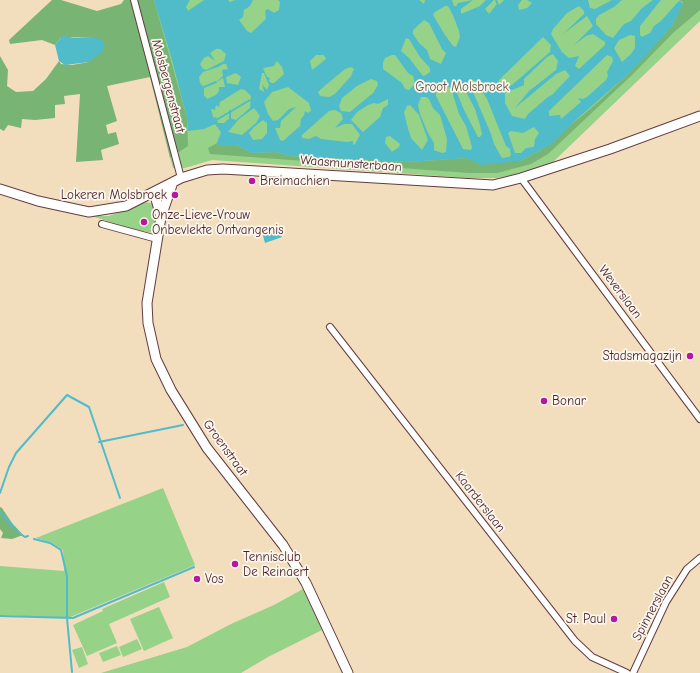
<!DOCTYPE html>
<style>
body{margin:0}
canvas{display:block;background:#f2ddbd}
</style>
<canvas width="700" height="673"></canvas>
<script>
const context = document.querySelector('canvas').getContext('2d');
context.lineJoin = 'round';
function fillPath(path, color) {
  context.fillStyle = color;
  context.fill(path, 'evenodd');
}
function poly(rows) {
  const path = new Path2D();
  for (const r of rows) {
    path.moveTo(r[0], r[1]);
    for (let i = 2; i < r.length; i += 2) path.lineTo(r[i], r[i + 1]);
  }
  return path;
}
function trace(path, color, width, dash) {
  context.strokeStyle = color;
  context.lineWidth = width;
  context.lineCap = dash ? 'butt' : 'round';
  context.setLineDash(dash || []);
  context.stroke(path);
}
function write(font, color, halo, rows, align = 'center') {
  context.font = font + ' "Comic Neue",sans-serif';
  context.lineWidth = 3.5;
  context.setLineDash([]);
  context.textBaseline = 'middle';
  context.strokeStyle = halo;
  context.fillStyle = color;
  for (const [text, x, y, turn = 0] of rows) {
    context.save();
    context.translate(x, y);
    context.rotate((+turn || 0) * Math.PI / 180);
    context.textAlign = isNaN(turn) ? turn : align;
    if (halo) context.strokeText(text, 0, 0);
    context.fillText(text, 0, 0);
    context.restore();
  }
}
const green = poly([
 [139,0,700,0,700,21,552,163,512,175,497,178,468,178,212,160,185,168,173,168,170,158,179,153],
 [145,202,155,204,157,209,154,233,134,230,92,216,109,216],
 [163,488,195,565,68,618,0,615,0,566,64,571,63,550,50,542,36,538],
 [164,582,170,597,109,624,117,643,87,656,73,625,103,611,102,609],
 [303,589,322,630,268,657,241,673,101,673,187,647,231,624,274,605],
 [159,607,173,638,144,651,130,619],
 [137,639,142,649,123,657,119,647],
 [117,646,121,655,103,662,99,653],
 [82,647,88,664,79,668,72,650]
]);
const forest = poly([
 [52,0,61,0,97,11,121,4,124,0,154,0,187,118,188,146,170,158,150,77,107,86,117,121,106,125,108,134,116,132,119,144,101,150,103,160,76,162,80,94,64,96,65,104,55,105,55,118,35,120,22,119,21,128,8,125,4,131,0,129,0,56,8,70,7,86,16,92,33,91,46,79,59,61,61,64,72,65,89,62,93,38,61,37,55,45,42,40,10,44,9,40],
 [679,0,700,0,700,10,674,32,633,74,548,154,531,164,497,173,469,173,210,154,208,148,217,143,220,145,236,145,252,153,276,152,289,156,408,162,466,158,473,160,520,161,541,150,597,103,626,76,672,26,683,2],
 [0,507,2,508,12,523,23,535,12,539,1,538,3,533,0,529]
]);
const water = poly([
 [154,0,190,0,186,7,188,11,204,0,228,0,230,2,235,0,253,0,250,6,244,10,243,17,239,20,247,31,251,33,266,19,265,11,268,9,274,13,279,10,280,2,278,0,419,0,424,4,425,0,452,0,454,6,456,6,458,3,473,0,461,9,461,14,480,6,486,0,494,0,485,9,489,14,496,5,499,5,504,0,522,0,518,5,519,10,527,8,532,3,527,0,588,0,590,8,595,9,612,0,622,0,614,7,599,15,596,19,596,24,606,35,613,38,624,24,631,21,642,8,653,0,661,0,640,26,640,35,642,37,650,33,654,26,661,21,678,2,680,1,683,4,672,26,651,50,626,76,578,118,552,144,520,161,482,165,466,158,408,162,289,156,276,152,252,153,236,145,219,145,217,143,221,132,215,124,204,129,188,131,187,118,172,60],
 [445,6,448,6,453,15,459,31,460,37,456,47,453,46,445,35,433,15,435,12],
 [579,6,584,11,584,14,563,34,587,16,593,26,574,45,586,36,593,34,605,42,605,45,579,69,575,66,579,56,569,58,562,52,551,34,553,29,567,13],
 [424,20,429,23,442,49,446,53,441,64,430,59,427,50,419,43,413,34,413,30],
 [630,35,635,36,635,48,631,54,622,62,614,48,619,40],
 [543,37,551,45,550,52,512,85,501,90,499,88,499,80],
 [406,38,409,39,420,57,430,68,430,72,426,75,423,76,409,58,401,51],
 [216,49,220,49,226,54,224,61,206,70,203,69,200,64,204,58,208,56,215,61,210,53],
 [553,54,558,61,556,70,529,91,515,108,556,74,565,70,570,76,552,95,548,97,528,114,525,119,512,116,505,103,505,93,524,85,524,79,547,57],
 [316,55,324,55,326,59,312,70,310,61],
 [392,55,395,55,408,73,413,76,415,84,409,90,405,89,402,83,383,69,383,62,385,58],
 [607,55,612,57,613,61,607,72,608,76,606,80,587,97,583,99,578,98,581,102,561,119,560,115,549,116,549,111],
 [277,61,282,67,284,74,274,83,271,83,269,81,270,78,267,77,263,68,274,66],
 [223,64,226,64,228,69,222,70,223,76,216,82,223,78,225,87,219,87,219,91,216,95,207,99,204,95,204,87,200,83,199,77,203,72,218,67],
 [351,67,354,69,351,76,335,94,329,97,320,96,318,92,321,89,345,69],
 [236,73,241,77,238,85,227,83,226,77],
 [262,73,264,73,269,85,267,90,262,84,264,92,259,89],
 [371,79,377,81,378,85,373,93,350,112,341,111,339,106,342,98,357,86],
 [471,80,476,81,487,99,506,146,510,149,511,155,509,157,502,158,494,144,491,134,470,85],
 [457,82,463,86,475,109,480,125,482,134,480,137,478,137,464,110,455,88],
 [442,84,451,88,459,114,466,126,472,147,471,150,463,149,436,96,436,86],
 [288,87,309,103,311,111,308,113,305,111,304,115,301,119,300,126,283,141,280,140,275,128,280,128,281,121,296,107,289,109,278,120,273,121,268,114,264,102,272,92],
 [241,89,245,90,251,96,250,108,236,120,230,118,224,123,218,123,217,118,213,117,211,109,215,110,216,105,219,107,220,102],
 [421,97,426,97,429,99,433,108,440,115,447,139,446,152,442,153,434,150,434,143,428,133,420,114,418,105],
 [388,99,388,105,383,108,380,117,363,132,351,120,357,112,368,105,374,103,378,104],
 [410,105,419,115,428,140,422,150,411,138,407,125,404,112,407,106],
 [254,108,260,116,256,123,242,135,228,132,239,119],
 [335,110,341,113,343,119,335,128,344,124,352,124,360,135,355,144,353,145,353,141,347,142,321,139,316,136,309,139,302,138,302,135,329,111],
 [263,120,267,123,267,133,262,139,253,140,249,133,254,127],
 [534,127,539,133,535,139,534,147,526,148,521,153,515,153,508,133,511,131,523,133],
 [390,136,400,144,399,147,392,152,385,143,386,137],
 [65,36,74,38,97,38,103,41,104,47,102,52,89,62,65,65,59,61,55,45,61,37],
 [278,226,282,237,265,243,262,232]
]);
const stream = poly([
 [496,0,498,5],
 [204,87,216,82],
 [230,111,230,118],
 [218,119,250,100],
 [99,442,183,425],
 [0,493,9,467,16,453,67,395,89,407,120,498],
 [0,512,19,533,25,537,28,536],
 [34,539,50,543,61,550,67,576,67,618,72,672],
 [0,616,73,618,194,567]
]);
const street = poly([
 [134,0,181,178],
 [521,178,700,419],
 [102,224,157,239],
 [330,327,575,641,592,657,627,673],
 [633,673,666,602,687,569,700,558]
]);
const secondary = poly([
 [173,182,161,217,147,303,148,323,156,359,171,390,207,448,283,545,306,583,348,673],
 [0,189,38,201,89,212,126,206,181,178,207,170,223,169,493,185,521,178,610,149,700,116],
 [154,192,161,217]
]);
const markers = [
 [252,181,4,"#b5179e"],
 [175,195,4,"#b5179e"],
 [144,222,4,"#b5179e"],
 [690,356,4,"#b5179e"],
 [544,401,4,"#b5179e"],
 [235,564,4,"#b5179e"],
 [197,579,4,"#b5179e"],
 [614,619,4,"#b5179e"]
];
const streetNames = [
 ["Molsbergenstraat",168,86,75],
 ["Waasmunsterbaan",351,164,4],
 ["Weverslaan",620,292,53],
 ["Groenstraat",225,448,54],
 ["Kaarderslaan",480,502,52],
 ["Spinnerslaan",653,608,-62]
];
const parkNames = [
 ["Groot Molsbroek",462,87]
];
const poiNames = [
 ["Breimachien",260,181],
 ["Lokeren Molsbroek",167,195,"right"],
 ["Onze-Lieve-Vrouw",152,215],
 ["Onbevlekte Ontvangenis",152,230],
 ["Stadsmagazijn",682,356,"right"],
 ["Bonar",552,401],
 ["Tennisclub",243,557],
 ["De Reinaert",243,572],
 ["Vos",205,579],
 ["St. Paul",606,619,"right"]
];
fillPath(green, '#96d287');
fillPath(forest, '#78b474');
fillPath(water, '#50bcca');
trace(stream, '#50bcca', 2);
trace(street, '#633c41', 8);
trace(secondary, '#633c41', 11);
trace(street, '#fff', 6);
trace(secondary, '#fff', 9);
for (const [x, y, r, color] of markers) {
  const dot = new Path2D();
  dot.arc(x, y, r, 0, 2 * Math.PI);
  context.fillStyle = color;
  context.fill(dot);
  trace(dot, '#fbf7ec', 1.5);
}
write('13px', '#4a1f2b', '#fbf7ec', streetNames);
write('13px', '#615547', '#fbf7ec', parkNames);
write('13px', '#4a1f2b', '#fbf7ec', poiNames, 'left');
</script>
